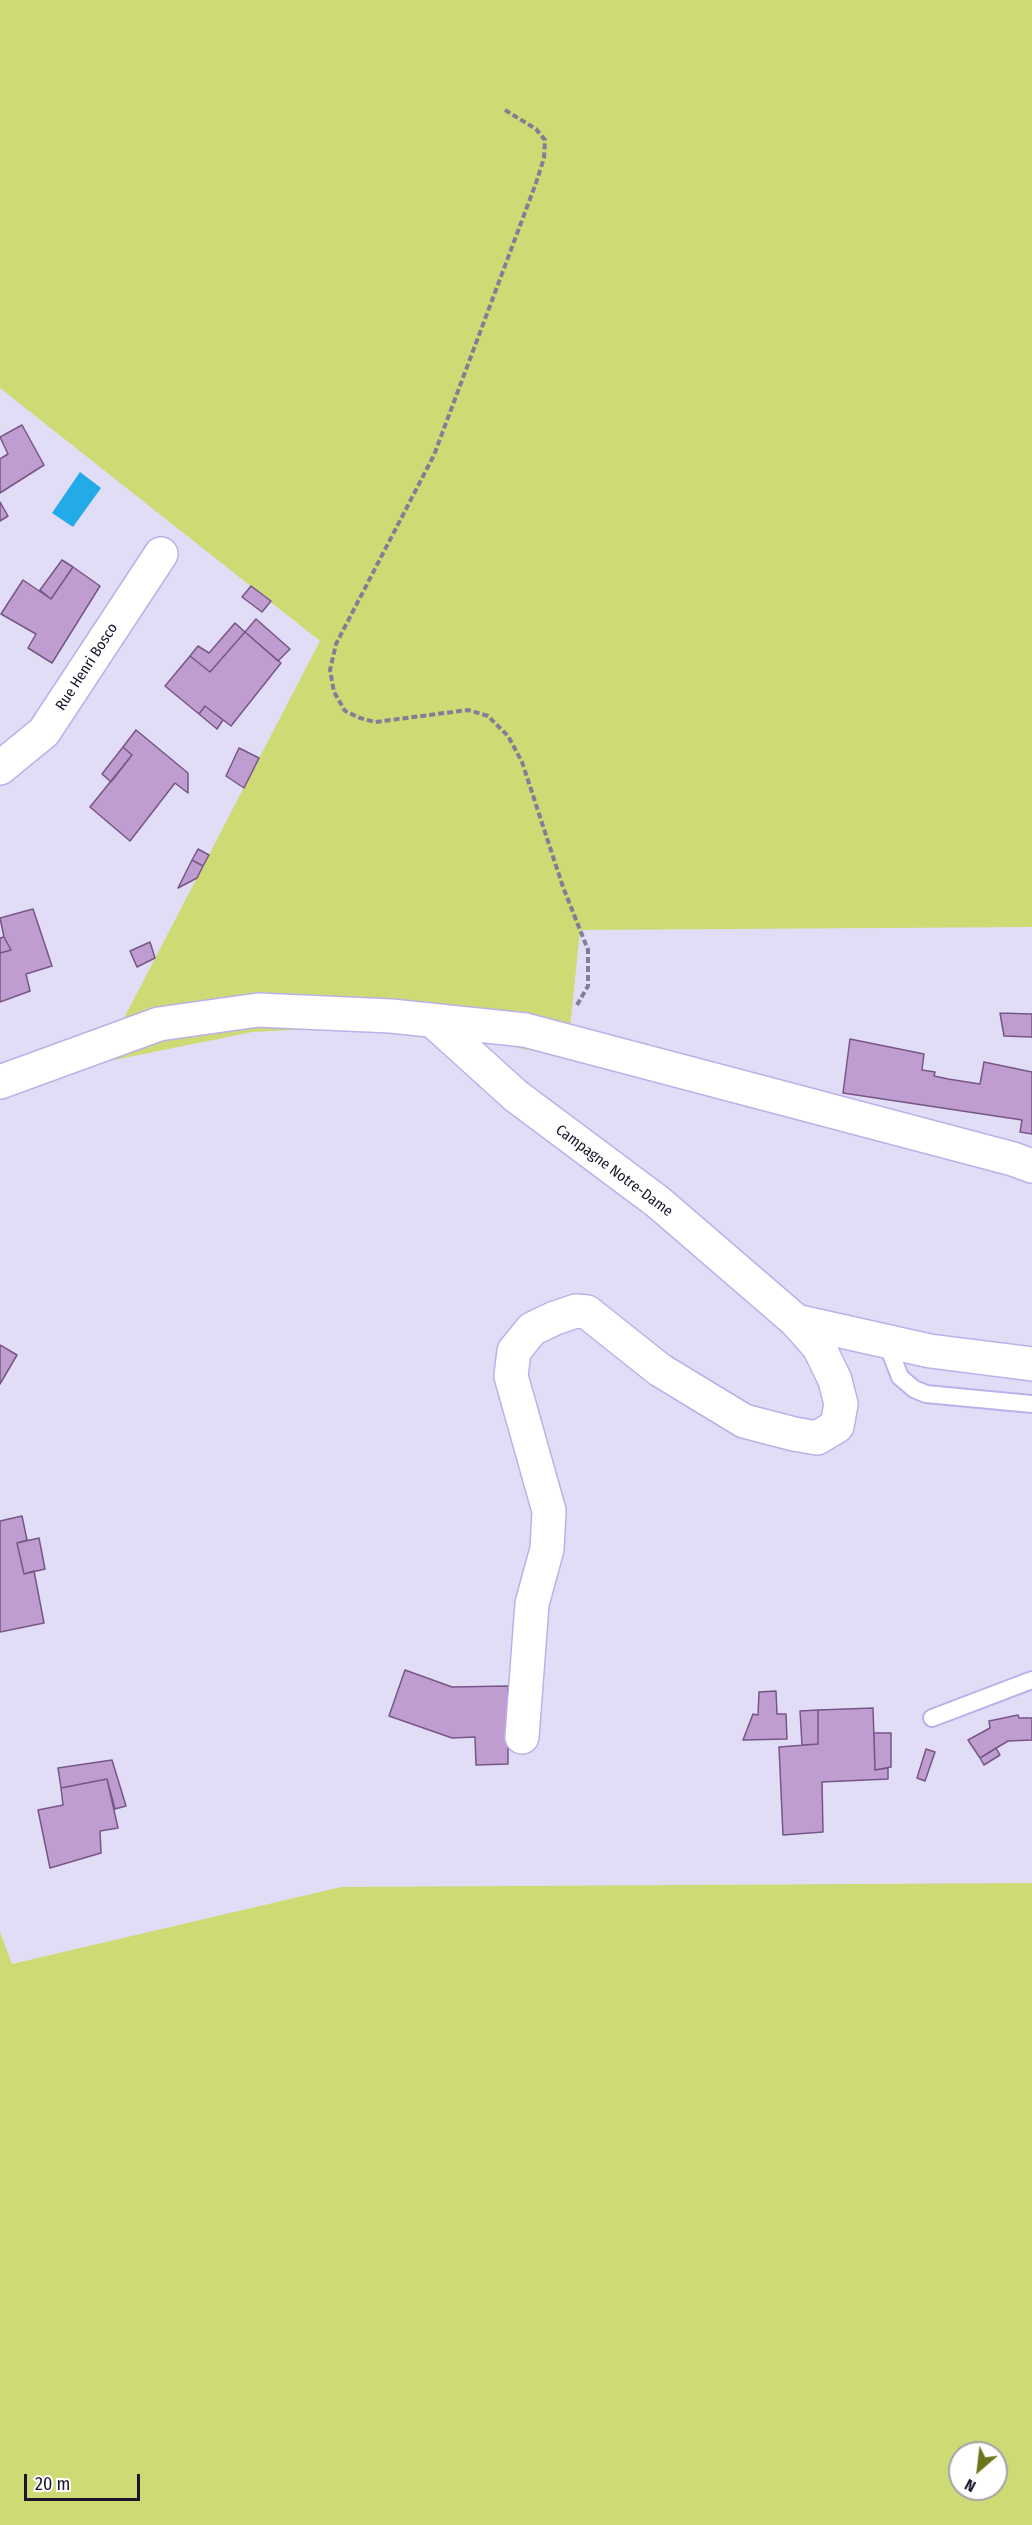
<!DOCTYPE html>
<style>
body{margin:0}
#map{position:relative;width:1032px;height:2525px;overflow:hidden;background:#e2ddf6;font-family:"Fira Sans Condensed",sans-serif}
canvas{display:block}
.north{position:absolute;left:948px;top:2441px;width:60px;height:60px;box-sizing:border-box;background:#fff;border:2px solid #a4a1aa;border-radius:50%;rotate:208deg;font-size:16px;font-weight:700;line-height:24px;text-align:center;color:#1b152b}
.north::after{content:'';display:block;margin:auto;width:21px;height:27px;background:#6c741c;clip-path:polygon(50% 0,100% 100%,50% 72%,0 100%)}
.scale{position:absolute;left:24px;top:2474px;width:116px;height:27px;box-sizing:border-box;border:3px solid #1b152b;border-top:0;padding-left:8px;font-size:18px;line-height:21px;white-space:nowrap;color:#1b152b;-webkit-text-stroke:4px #fff;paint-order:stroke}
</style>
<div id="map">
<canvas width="1032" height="2525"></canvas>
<div class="north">N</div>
<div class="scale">20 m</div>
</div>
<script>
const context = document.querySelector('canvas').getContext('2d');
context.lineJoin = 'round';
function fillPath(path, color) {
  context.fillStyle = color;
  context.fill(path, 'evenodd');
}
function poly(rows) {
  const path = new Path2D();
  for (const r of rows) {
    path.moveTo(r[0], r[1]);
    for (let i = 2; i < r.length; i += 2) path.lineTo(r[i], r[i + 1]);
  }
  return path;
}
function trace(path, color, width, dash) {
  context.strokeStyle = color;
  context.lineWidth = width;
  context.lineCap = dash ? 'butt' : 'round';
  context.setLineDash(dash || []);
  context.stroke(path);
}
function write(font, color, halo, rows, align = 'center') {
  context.font = font + ' "Fira Sans Condensed",sans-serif';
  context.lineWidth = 4.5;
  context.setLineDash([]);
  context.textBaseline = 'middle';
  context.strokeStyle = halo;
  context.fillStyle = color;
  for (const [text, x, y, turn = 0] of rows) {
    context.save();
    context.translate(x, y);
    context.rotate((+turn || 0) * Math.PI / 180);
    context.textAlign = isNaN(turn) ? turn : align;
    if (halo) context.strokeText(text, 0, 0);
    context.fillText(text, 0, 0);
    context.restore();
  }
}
const green = poly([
 [0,0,1032,0,1032,927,580,930,567,1058,404,1024,252,1032,109,1061,122,1022,320,641,0,388],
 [1032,1883,1032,2525,0,2525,0,1932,12,1964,341,1887],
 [960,2453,996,2453,996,2489,960,2489]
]);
const water = poly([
 [80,472,101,488,73,527,52,513]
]);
const building = poly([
 [22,425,44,465,0,493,0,459,8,454,0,437,22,425],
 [0,502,8,516,0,521,0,502],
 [62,560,73,567,51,599,40,590,62,560],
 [73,567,100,586,52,663,28,648,36,634,1,614,23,580,51,599,73,567],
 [251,586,271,601,262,612,242,597,251,586],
 [256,619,290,649,278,661,245,632,256,619],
 [235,623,245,632,210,672,190,656,198,646,209,653,235,623],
 [245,632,281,663,231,726,205,706,199,714,165,686,190,656,210,672,245,632],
 [205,706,223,720,217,729,199,714,205,706],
 [136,730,188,773,188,793,175,783,130,841,90,807,132,755,123,747,136,730],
 [123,747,132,755,111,782,102,774,123,747],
 [239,748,259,758,244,788,226,776,239,748],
 [198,849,209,855,203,866,192,860,198,849],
 [192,860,203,866,197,878,178,888,192,860],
 [33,909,52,966,26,974,30,991,0,1002,0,953,11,950,4,937,0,918,33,909],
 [4,937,11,950,0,953,0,938,4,937],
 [150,942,155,958,137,967,130,951,150,942],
 [1000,1013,1032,1014,1032,1037,1004,1036,1000,1013],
 [850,1039,924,1054,922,1070,935,1072,934,1076,948,1079,980,1084,984,1062,1032,1072,1032,1134,1020,1132,1022,1120,843,1093,850,1039],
 [0,1345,17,1355,0,1384,0,1345],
 [22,1516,27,1540,17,1543,24,1574,34,1571,44,1623,0,1632,0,1521,22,1516],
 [39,1538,45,1569,24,1574,17,1543,39,1538],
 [405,1670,452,1687,508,1686,508,1764,476,1765,475,1737,452,1738,389,1716,405,1670],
 [776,1691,777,1714,786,1714,787,1739,743,1740,753,1714,758,1715,759,1692,776,1691],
 [873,1708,875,1770,888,1768,888,1779,822,1782,823,1832,783,1835,779,1747,818,1744,818,1710,873,1708],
 [818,1710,818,1744,802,1745,800,1711,818,1710],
 [1018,1715,1019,1718,1032,1718,1032,1740,1008,1741,980,1758,968,1740,990,1728,989,1721,1018,1715],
 [874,1733,891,1733,891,1767,875,1770,874,1733],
 [996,1748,1000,1755,984,1765,980,1758,996,1748],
 [926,1749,935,1752,925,1781,917,1778,926,1749],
 [112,1760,126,1806,115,1809,107,1779,61,1788,58,1768,112,1760],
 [107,1779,118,1828,100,1831,101,1853,50,1868,38,1810,63,1805,61,1788,107,1779]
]);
const path = poly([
 [505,110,536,129,545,140,544,158,536,183,434,455,336,644,330,670,334,692,345,711,360,718,375,722,468,710,488,716,508,736,522,762,563,887,588,950,588,986,577,1005]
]);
const service = poly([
 [886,1341,900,1377,914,1389,926,1394,1032,1404],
 [932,1718,1032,1680]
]);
const minor = poly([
 [0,768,44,732,161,554],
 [432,1020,516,1096,658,1202,796,1321,819,1347,835,1380,841,1404,837,1426,817,1438,794,1434,744,1421,660,1370,587,1312,576,1311,555,1318,532,1329,514,1351,511,1376,549,1511,547,1549,532,1604,522,1737],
 [0,1082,159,1024,258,1010,391,1016,525,1030,1013,1159,1032,1166],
 [796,1321,930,1351,1032,1364]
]);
const streetNames = [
 ["Rue Henri Bosco",87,667,-57],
 ["Campagne Notre-Dame",614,1171,37]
];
fillPath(green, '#ceda73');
fillPath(water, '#23abe8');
fillPath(building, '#c09dd1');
trace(building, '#765686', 1.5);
trace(service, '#bdb0ea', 20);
trace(minor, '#bdb0ea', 36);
trace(path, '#837e96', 4, [6, 3]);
trace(service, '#fff', 16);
trace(minor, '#fff', 33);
write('15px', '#1b152b', '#fff', streetNames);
</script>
